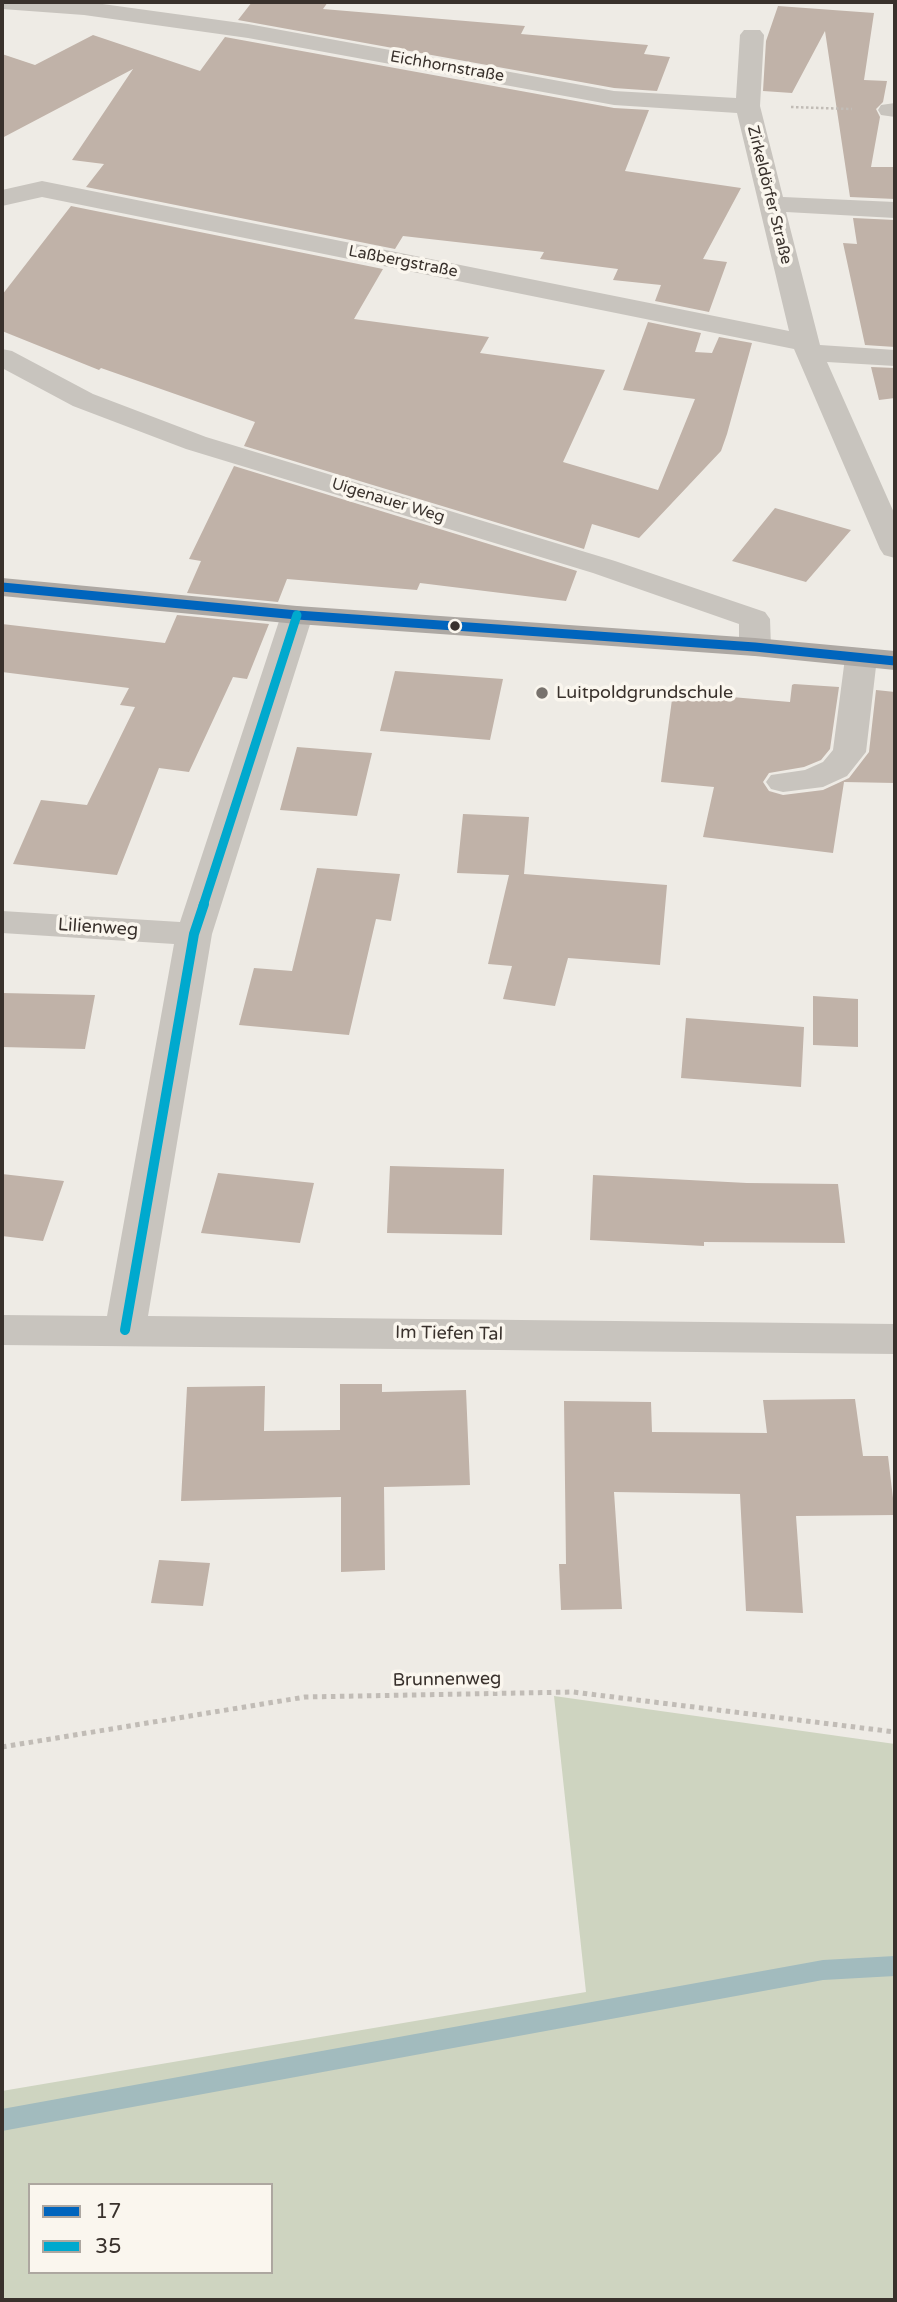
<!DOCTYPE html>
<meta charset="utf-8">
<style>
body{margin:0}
#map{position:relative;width:897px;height:2302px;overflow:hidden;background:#eeebe5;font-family:"Varela Round",sans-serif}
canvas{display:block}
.frame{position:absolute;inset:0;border:4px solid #39312c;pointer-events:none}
.legend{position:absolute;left:28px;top:2183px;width:245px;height:91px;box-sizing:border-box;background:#faf6ee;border:2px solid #ada7a0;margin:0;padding:9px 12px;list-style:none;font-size:21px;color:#39312c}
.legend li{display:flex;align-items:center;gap:14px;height:35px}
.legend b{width:35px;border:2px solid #ada7a0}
</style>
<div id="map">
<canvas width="897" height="2302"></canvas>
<div class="frame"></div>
<ul class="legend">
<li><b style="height:9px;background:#0065bd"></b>17</li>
<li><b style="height:9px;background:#00a9ce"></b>35</li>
</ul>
</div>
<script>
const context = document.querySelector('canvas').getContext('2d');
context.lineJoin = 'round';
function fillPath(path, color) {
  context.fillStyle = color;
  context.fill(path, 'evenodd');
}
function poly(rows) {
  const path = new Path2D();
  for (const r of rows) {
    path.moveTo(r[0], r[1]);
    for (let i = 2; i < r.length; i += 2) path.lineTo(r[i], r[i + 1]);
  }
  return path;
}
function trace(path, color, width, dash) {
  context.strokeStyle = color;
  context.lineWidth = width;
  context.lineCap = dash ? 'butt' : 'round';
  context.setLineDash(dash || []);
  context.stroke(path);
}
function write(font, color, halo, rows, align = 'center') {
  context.font = font + ' "Varela Round",sans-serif';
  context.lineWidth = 7;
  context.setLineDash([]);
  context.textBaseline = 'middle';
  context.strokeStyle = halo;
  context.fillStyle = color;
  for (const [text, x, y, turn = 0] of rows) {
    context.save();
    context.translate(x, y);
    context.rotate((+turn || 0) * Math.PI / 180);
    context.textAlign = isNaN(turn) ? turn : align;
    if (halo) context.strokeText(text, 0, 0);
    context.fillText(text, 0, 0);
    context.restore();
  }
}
const green = poly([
 [554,1696,895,1744,895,2300,2,2300,2,2091,586,1992],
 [30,2185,271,2185,271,2272,30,2272]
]);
const stream = poly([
 [895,1956,895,1976,823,1980,2,2131,2,2109,823,1960,895,1956]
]);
const building = poly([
 [252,2,328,2,323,9,525,26,521,34,648,45,644,54,670,57,657,91,614,88,238,20],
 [778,6,874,13,864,80,887,81,883,102,876,109,880,117,871,167,895,167,895,199,850,197,825,31,792,93,763,91,766,41],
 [93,35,200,71,225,37,614,108,649,110,625,171,741,188,703,259,727,262,709,312,655,301,661,285,613,280,618,269,540,259,544,252,403,236,395,249,86,187,104,164,72,160,133,69,2,138,2,54,35,65],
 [71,206,383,269,354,319,489,337,480,353,605,370,563,462,658,490,695,399,623,390,648,322,701,333,695,352,712,353,719,337,752,343,727,434,721,451,639,538,592,524,584,549,244,446,255,422,101,368,99,370,2,331,2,295],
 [853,218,895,220,895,347,865,345,843,243,857,244],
 [871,367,895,368,895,398,879,400],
 [234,466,577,571,566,601,420,583,417,590,287,579,278,602,187,593,201,561,189,559],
 [775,508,851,530,806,582,732,561],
 [177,615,269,624,247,679,233,677,189,772,159,768,117,875,13,864,41,800,87,805,135,707,120,705,129,688,2,672,2,624,165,643],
 [395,671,503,679,490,740,380,731],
 [794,684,839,687,830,749,821,760,804,767,769,773,763,782,769,791,783,795,823,790,849,778,869,752,876,690,895,692,895,783,844,782,833,853,703,837,714,787,661,782,673,692,790,702,792,685],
 [297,747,372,753,357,816,280,810],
 [463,814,529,817,524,874,667,885,660,965,568,958,555,1006,503,999,512,966,488,964,509,875,457,873],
 [317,868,400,874,391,921,376,919,349,1035,239,1025,254,968,292,971],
 [2,993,95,995,85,1049,2,1047],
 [813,996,858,999,858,1047,813,1045],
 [686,1018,804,1027,801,1087,681,1078],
 [390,1166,504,1169,502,1235,387,1233],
 [218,1173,314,1183,300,1243,201,1233],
 [2,1174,64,1181,43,1241,2,1236],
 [593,1175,747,1183,838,1184,845,1243,704,1242,704,1246,590,1240],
 [340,1384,382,1384,382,1392,466,1390,470,1485,384,1487,385,1570,341,1572,341,1497,181,1501,187,1387,265,1386,264,1431,340,1430],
 [855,1399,863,1456,888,1456,895,1515,796,1516,803,1613,746,1611,740,1494,614,1492,622,1609,561,1610,559,1564,566,1564,564,1401,651,1402,652,1432,767,1433,763,1400],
 [159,1560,210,1563,203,1606,151,1603]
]);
const pathFar1 = poly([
 [791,107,852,109]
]);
const path = poly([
 [2,1747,305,1697,573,1692,895,1732]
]);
const minor = poly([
 [2,2,88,2,248,24,614,91,736,98,740,35,744,30,760,30,764,35,760,106,783,197,895,202,895,218,786,212,820,345,895,350,895,366,827,362,895,515,895,558,884,555,880,549,794,349,42,197,2,206,2,190,42,181,789,331,737,113,614,105,248,38,84,15,2,9,2,2],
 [895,103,895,117,881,115,878,110,881,105,895,103],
 [2,349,12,351,93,394,206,437,615,561,765,612,770,619,771,647,766,654,755,656,744,654,739,647,739,624,593,573,186,449,73,406,2,368,2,349],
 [297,606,308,608,313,615,212,934,148,1316,895,1324,895,1354,2,1345,2,1315,107,1316,174,944,2,933,2,911,180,922,281,615,286,608,297,606],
 [861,648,872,651,877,658,866,752,847,776,823,787,783,792,771,789,766,782,771,775,805,770,823,762,833,750,845,658,850,651,861,648]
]);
const major = poly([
 [2,578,297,606,755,638,895,651,895,670,755,656,297,624,2,596,2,578]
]);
const bus1 = poly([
 [2,587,297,615,755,647,895,661]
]);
const bus2Far1 = poly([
 [203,906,297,615]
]);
const bus2 = poly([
 [125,1330,194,934,204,904]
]);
const markers = [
 [455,626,6,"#39312c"],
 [542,693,7,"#78726d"]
];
const farStreetnames = [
 ["Eichhornstraße",447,67,10],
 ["Zirkeldörfer Straße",769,195,76],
 ["Laßbergstraße",403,262,11],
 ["Uigenauer Weg",388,501,17]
];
const poiNames = [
 ["Luitpoldgrundschule",556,693]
];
const streetNames = [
 ["Lilienweg",98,928,4],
 ["Im Tiefen Tal",449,1334,1],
 ["Brunnenweg",447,1680,-1]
];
fillPath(green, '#ced4c0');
fillPath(stream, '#a2bbbe');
fillPath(building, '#c0b2a8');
trace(pathFar1, '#c1bcb6', 2.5, [2.5, 2.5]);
trace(path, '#c1bcb6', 5, [4.5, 4.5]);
fillPath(minor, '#c8c4be');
fillPath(major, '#ada8a3');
trace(bus1, '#0065bd', 9);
trace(bus2Far1, '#00a9ce', 9);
trace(bus2, '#00a9ce', 10);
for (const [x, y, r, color] of markers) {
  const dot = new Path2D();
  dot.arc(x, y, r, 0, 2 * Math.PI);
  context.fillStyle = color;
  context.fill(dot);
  trace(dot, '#faf6ee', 2.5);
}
write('16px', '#39312c', '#faf6ee', farStreetnames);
write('18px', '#39312c', '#faf6ee', poiNames, 'left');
write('18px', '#39312c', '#faf6ee', streetNames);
</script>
